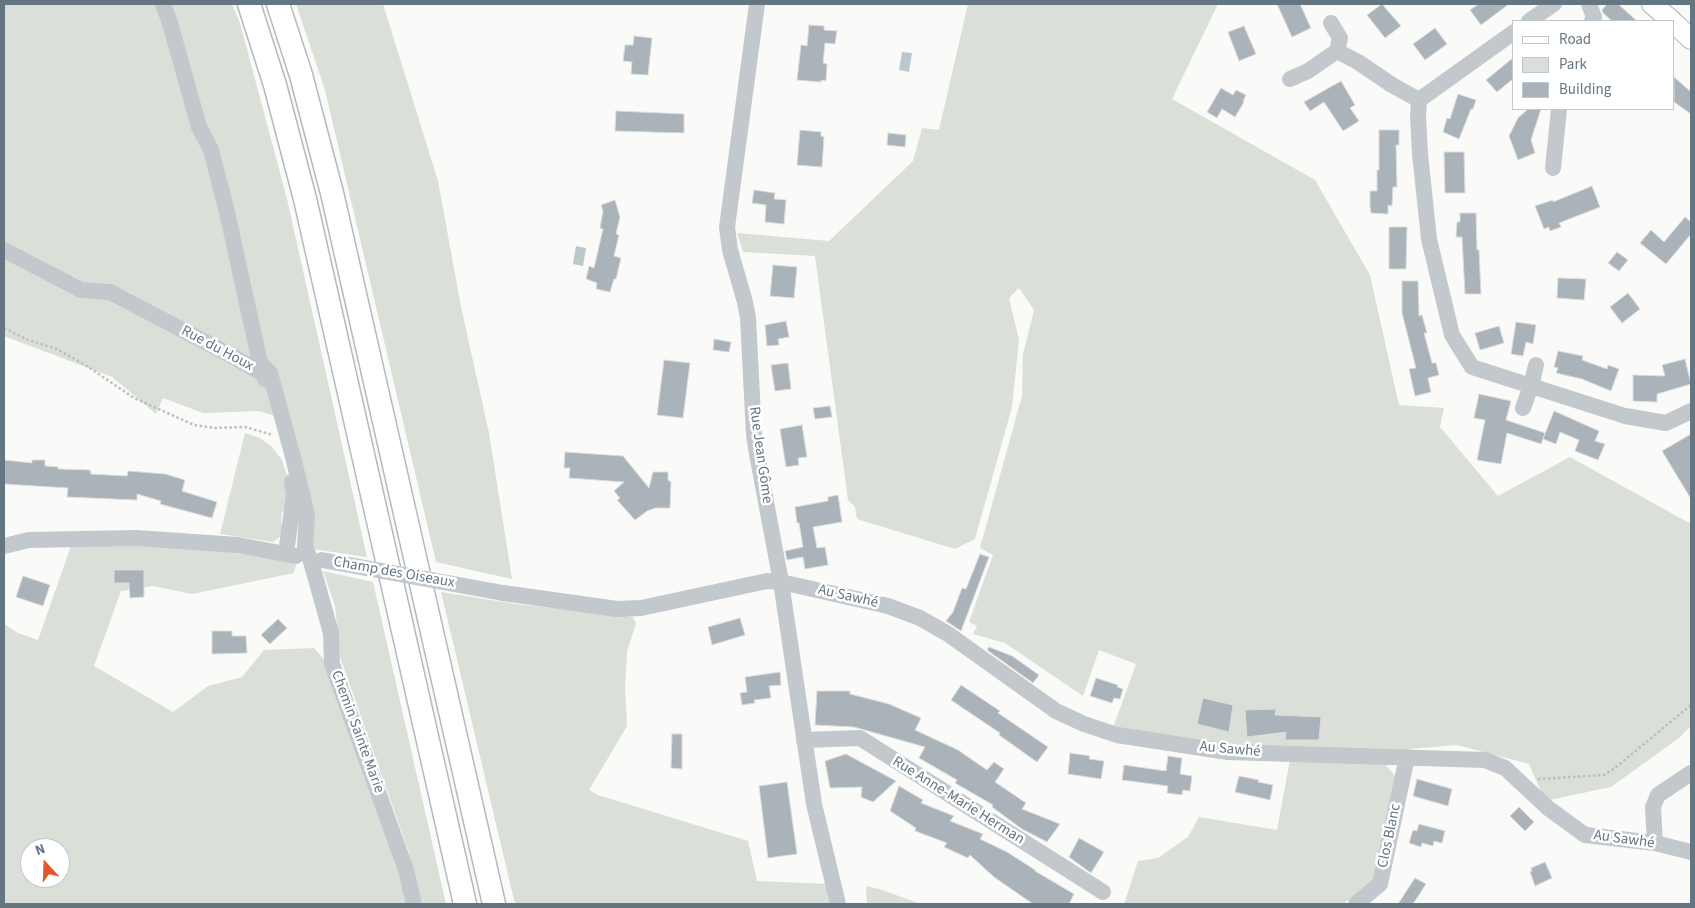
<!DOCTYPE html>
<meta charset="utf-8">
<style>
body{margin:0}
#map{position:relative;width:1695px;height:908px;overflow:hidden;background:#fafaf8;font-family:"Source Sans 3",sans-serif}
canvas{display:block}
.frame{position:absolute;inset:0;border:5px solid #657683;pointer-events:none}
.legend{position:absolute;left:1512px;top:20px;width:162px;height:90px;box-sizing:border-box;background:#fff;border:1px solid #c1c8cd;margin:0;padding:6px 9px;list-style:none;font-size:15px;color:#657683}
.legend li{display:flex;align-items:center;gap:10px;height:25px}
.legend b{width:25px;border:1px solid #c1c8cd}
.north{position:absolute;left:20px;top:838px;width:50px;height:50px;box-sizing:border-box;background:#fff;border:1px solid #c1c8cd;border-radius:50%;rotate:340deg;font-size:14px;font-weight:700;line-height:20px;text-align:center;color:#657683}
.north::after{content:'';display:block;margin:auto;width:18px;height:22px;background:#e4572e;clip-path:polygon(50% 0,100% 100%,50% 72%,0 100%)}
</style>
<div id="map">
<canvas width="1695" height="908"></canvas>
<div class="frame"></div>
<ul class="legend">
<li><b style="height:6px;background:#fff"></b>Road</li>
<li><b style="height:14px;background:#dadfd7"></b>Park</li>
<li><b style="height:14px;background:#aab3b9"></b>Building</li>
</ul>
<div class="north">N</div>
</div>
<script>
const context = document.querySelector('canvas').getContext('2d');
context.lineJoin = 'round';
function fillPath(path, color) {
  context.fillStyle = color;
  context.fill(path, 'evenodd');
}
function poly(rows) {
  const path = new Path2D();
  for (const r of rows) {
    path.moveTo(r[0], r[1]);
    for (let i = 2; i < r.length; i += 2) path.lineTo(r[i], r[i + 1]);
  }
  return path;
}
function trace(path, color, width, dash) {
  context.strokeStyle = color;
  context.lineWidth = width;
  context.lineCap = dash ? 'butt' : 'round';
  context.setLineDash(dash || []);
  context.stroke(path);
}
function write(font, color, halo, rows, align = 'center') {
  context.font = font + ' "Source Sans 3",sans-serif';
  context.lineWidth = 5;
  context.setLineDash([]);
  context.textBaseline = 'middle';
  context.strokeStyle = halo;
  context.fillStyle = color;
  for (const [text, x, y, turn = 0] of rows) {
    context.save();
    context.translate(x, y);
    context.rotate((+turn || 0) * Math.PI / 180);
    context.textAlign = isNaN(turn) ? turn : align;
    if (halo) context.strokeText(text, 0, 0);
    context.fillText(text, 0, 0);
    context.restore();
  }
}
const green = poly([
 [4,4,232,4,240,23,287,199,367,557,312,549,288,420,259,411,203,413,163,398,156,414,112,377,4,336],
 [296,4,383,4,438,181,461,307,489,433,512,579,436,562,325,90],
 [968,4,1218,4,1172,99,1315,180,1370,275,1399,405,1444,408,1440,427,1498,496,1570,457,1691,524,1691,726,1679,738,1611,787,1545,801,1529,764,1457,745,1387,751,1231,750,1113,728,1136,664,1099,650,1083,696,1005,643,973,634,977,626,969,622,993,555,980,548,1022,396,1023,354,1034,310,1019,288,1009,298,1019,340,1012,407,975,539,955,549,857,519,855,507,848,500,815,256,743,252,737,233,829,241,913,161,922,128,939,130],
 [245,433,260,438,271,446,282,460,287,476,288,505,282,512,281,522,283,529,280,537,273,542,220,534],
 [72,543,216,549,297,561,294,573,192,594,153,586,121,591,94,666,173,712,208,686,242,677,264,650,314,648,335,672,392,843,408,904,4,904,4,624,18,633,38,640],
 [30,848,60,848,60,878,30,878],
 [323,571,373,582,446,904,422,904,408,850,340,657,335,606],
 [441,592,516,604,633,617,636,623,627,652,625,688,627,726,589,790,598,795,748,841,757,881,828,884,833,904,515,904],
 [1290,760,1385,764,1396,777,1372,883,1343,904,1124,904,1138,861,1158,858,1188,837,1199,817,1277,830],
 [866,886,879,889,921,904,867,904]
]);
const water = poly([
 [902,52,912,53,909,72,899,70],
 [576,246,586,248,583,266,573,264]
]);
const building = poly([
 [1277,4,1300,4,1311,28,1292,37,1277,4],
 [1382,4,1401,26,1385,38,1367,15,1382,4],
 [1479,4,1509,4,1481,25,1470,10,1479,4],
 [1607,4,1618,4,1637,21,1612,21,1603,13,1602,10,1607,4],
 [809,25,824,26,824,30,837,31,835,44,825,43,823,63,827,64,826,81,821,80,821,82,797,80,801,45,807,46,809,25],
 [1244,26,1256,54,1239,61,1228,32,1244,26],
 [1435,28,1447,44,1425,60,1413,44,1435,28],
 [634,36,652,38,648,75,631,74,632,62,623,61,625,45,633,45,634,36],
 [1514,57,1514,78,1497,92,1486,80,1514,57],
 [1674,77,1691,92,1691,114,1674,102,1674,77],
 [1341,81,1355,105,1350,108,1359,121,1343,131,1324,102,1310,111,1304,102,1341,81],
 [1221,88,1233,95,1236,90,1246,95,1243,101,1244,102,1235,117,1222,109,1217,118,1207,112,1221,88],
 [1458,94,1476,100,1473,109,1471,109,1459,139,1443,132,1447,118,1450,119,1458,94],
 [1528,109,1541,109,1531,140,1535,153,1518,160,1509,136,1518,118,1528,109],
 [616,111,684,114,684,133,615,131,616,111],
 [800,130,821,132,821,136,824,137,822,167,797,165,800,130],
 [1379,130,1399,130,1399,145,1396,145,1397,187,1393,187,1392,206,1388,205,1388,214,1371,213,1370,206,1370,191,1377,191,1377,170,1379,170,1379,130],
 [888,133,906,135,905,147,887,145,888,133],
 [1444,152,1464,152,1465,193,1445,193,1444,152],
 [1592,186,1600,207,1559,223,1561,227,1550,231,1549,227,1544,229,1535,206,1553,200,1553,202,1592,186],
 [754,190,775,193,774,199,786,200,784,224,765,222,766,205,752,203,754,190],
 [615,200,620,217,616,234,619,235,614,256,621,258,616,279,614,279,610,292,596,289,597,283,586,279,589,266,594,268,603,229,600,228,603,211,601,205,615,200],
 [1460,213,1476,213,1477,250,1479,250,1481,294,1465,294,1462,237,1456,237,1457,222,1460,222,1460,213],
 [1685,217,1691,222,1691,234,1666,264,1640,243,1651,230,1664,242,1685,217],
 [1389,227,1407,227,1406,269,1389,269,1389,227],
 [1617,252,1628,260,1619,271,1608,263,1617,252],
 [773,265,797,267,794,298,770,296,773,265],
 [1558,278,1586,279,1584,300,1557,298,1558,278],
 [1402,281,1418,281,1419,316,1422,315,1427,333,1424,333,1432,363,1436,363,1439,375,1428,378,1431,392,1415,396,1409,369,1416,368,1402,313,1402,281],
 [1628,293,1640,309,1622,323,1610,307,1628,293],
 [786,321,789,337,778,339,779,345,767,346,765,325,786,321],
 [1516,322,1536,325,1533,344,1526,342,1523,356,1511,354,1516,322],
 [1499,326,1504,343,1480,350,1475,333,1499,326],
 [714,339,731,342,729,352,713,350,714,339],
 [1558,351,1583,356,1582,360,1607,369,1608,365,1619,369,1611,391,1582,379,1556,373,1558,368,1554,367,1558,351],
 [1685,359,1691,384,1657,394,1657,402,1633,401,1633,375,1665,376,1662,365,1685,359],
 [664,360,690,363,683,418,657,415,664,360],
 [788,363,791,389,775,391,771,365,788,363],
 [1479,394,1511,401,1506,420,1545,433,1541,444,1507,433,1501,464,1477,460,1485,420,1474,418,1479,394],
 [830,406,832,417,815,419,813,408,830,406],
 [1554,411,1599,431,1595,441,1605,444,1598,460,1575,451,1579,440,1560,432,1556,444,1543,439,1554,411],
 [802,425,807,457,798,458,799,465,786,467,780,429,802,425],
 [1691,434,1691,499,1662,451,1691,434],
 [565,452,623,456,649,488,653,472,668,472,668,480,671,482,670,508,655,508,647,511,635,520,617,500,620,498,614,491,624,482,569,478,570,468,564,468,565,452],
 [4,460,32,463,32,460,45,460,45,466,58,467,58,469,90,470,91,474,127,476,128,471,165,474,185,480,182,491,217,502,212,518,160,504,161,501,137,494,137,500,67,497,68,488,4,484,4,460],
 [838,495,842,522,813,527,817,548,825,547,828,565,805,569,803,557,787,560,785,551,803,547,799,523,797,523,795,507,828,501,828,497,838,495],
 [980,554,989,557,961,631,946,621,953,612,962,588,966,589,980,554],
 [114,570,144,570,144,597,130,598,129,583,114,583,114,570],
 [23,576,50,585,43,606,16,597,23,576],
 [740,618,745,635,712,645,708,627,740,618],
 [278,619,287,628,270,644,261,635,278,619],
 [212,631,232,631,232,636,246,636,247,653,212,654,212,631],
 [989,647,1012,656,1039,675,1033,683,987,650,989,647],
 [780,672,781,685,769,686,771,698,754,700,755,703,742,705,740,693,747,692,745,677,780,672],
 [1096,678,1118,685,1117,687,1123,689,1120,699,1114,698,1112,703,1090,696,1096,678],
 [961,685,1000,711,998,713,1048,747,1037,762,999,735,1000,733,951,700,961,685],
 [817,691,850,691,850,694,889,704,921,718,915,730,958,750,987,770,994,762,1004,769,995,782,1026,803,1022,809,1060,824,1047,842,1022,829,992,807,993,805,955,783,957,780,919,758,925,747,854,727,815,725,817,691],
 [1203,698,1233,705,1229,732,1197,724,1203,698],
 [1276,709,1275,715,1321,717,1319,740,1285,740,1286,732,1247,737,1245,710,1276,709],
 [672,734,682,734,682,769,671,768,672,734],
 [1070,753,1090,756,1089,759,1104,761,1101,779,1068,774,1070,753],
 [846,754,896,781,873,802,861,797,862,787,830,788,825,761,846,754],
 [1168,756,1182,758,1180,774,1192,776,1190,791,1183,790,1182,795,1167,793,1168,786,1122,780,1124,765,1166,771,1168,756],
 [1239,776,1259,780,1258,782,1273,785,1270,800,1235,792,1239,776],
 [1417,779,1452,789,1448,806,1413,796,1417,779],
 [787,782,797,854,768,858,759,786,787,782],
 [899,786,923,800,921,803,954,816,950,821,983,834,980,839,1007,852,1035,870,1035,871,1074,894,1069,904,1033,904,994,877,970,855,968,858,944,847,947,843,915,831,916,828,890,811,899,786],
 [1519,807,1534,822,1525,831,1510,816,1519,807],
 [1419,824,1445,831,1442,843,1434,841,1433,846,1422,843,1421,847,1409,843,1413,830,1417,831,1419,824],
 [1079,838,1104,852,1091,873,1069,857,1079,838],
 [1545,862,1552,878,1535,886,1530,872,1532,871,1531,868,1545,862],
 [1415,878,1426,884,1413,904,1398,904,1415,878]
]);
const path = poly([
 [4,328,28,340,57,349,87,366,134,398,194,425,215,428,245,427,273,435],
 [1538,779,1604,775,1615,768,1691,705]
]);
const minor = poly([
 [163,4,170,23,199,127,211,150,227,212,260,363,270,373,293,457,307,515,305,547,310,558,331,633,332,664,406,870,414,904],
 [757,4,727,227,730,250,745,302,748,318,754,435,757,454,781,582,814,804,838,904],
 [1589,4,1594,17,1592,21],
 [1529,21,1554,4],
 [1331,23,1340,38,1337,51],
 [1514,32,1419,100,1418,117,1420,154,1429,239,1452,335,1472,367,1625,416,1666,423,1691,411],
 [1290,79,1308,71,1337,51,1358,62,1392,85,1419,100],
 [1553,168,1559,109],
 [4,250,81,290,110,292,232,356,262,373,265,379],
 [1523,408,1531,386,1536,365],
 [4,546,29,540,136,538,238,545,296,556],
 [286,554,294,494,292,482],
 [503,593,617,609,641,608,767,581,781,582,888,606,920,618,948,634,1056,711,1084,724,1117,735,1228,752,1485,760,1505,768,1548,808,1585,835,1655,843,1691,852],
 [804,740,860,738,1103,892],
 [1655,843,1653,807,1658,795,1691,773],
 [1356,904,1380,884,1407,757]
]);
const major = poly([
 [1652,4,1672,21],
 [1674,23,1691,39]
]);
const highway = poly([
 [249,4,275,85,305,199,465,904],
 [278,4,301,75,332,193,494,904]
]);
const minorBridge = poly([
 [322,560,503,593]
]);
const streetNames = [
 ["Rue du Houx",217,349,28],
 ["Rue Jean Gôme",760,455,82],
 ["Champ des Oiseaux",394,573,10],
 ["Au Sawhé",848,597,13],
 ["Chemin Sainte Marie",357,732,70],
 ["Au Sawhé",1230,750,5],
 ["Rue Anne-Marie Herman",958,801,32],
 ["Clos Blanc",1390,836,-78],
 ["Au Sawhé",1624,840,8]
];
fillPath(green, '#dadfd7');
fillPath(water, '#bbc7cb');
fillPath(building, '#aab3b9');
trace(building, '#dcdcda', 1);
trace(major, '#b5babe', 22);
trace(highway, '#b4b9bd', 25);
trace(path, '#bbbfc2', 2.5, [2.5, 2.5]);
trace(minor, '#c3c8cc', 16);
trace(major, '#fff', 20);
trace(highway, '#fff', 22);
trace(minorBridge, '#c3c8cc', 16);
write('15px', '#657683', '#fff', streetNames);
</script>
